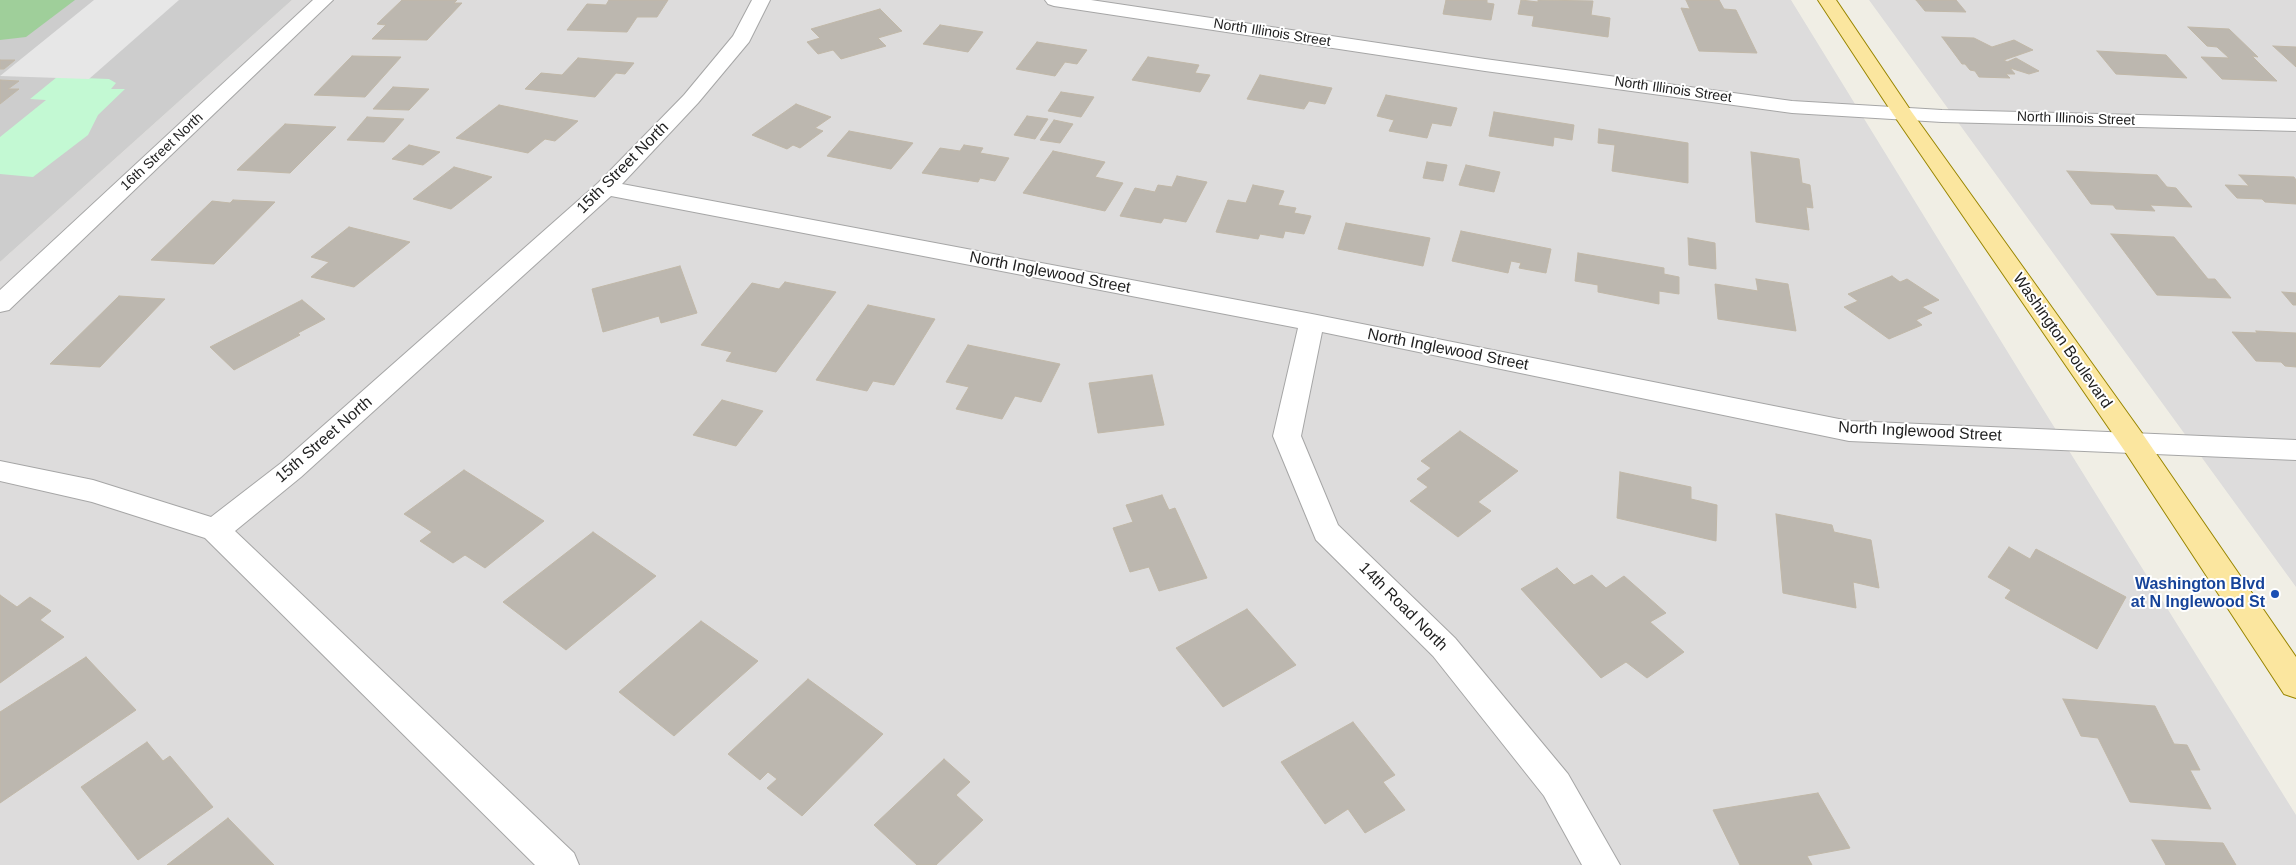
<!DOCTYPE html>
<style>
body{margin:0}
canvas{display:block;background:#f0eee5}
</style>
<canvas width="2296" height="865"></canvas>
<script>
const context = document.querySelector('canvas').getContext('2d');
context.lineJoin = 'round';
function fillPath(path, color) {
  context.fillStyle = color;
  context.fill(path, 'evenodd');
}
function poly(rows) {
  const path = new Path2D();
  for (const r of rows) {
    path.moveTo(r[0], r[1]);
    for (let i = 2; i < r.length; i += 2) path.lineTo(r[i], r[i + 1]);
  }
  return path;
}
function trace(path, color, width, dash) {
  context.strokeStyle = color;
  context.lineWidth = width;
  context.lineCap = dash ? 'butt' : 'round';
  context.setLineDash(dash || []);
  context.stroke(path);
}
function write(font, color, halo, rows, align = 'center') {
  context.font = font + ' Arial,sans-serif';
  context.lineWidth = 4;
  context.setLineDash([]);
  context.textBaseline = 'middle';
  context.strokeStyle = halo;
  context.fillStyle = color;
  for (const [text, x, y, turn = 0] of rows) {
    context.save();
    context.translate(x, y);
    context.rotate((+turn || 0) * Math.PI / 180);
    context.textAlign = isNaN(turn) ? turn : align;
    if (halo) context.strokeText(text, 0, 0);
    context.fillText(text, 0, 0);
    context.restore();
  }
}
const residential = poly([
 [292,0,1791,0,2028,385,2296,815,2296,865,0,865,0,262],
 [1869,0,2296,0,2296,587]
]);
const religious = poly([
 [0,0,292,0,0,262]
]);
const forest = poly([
 [0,0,75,0,26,37,0,40]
]);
const park = poly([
 [57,77,109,79,116,83,111,89,125,89,98,115,88,135,33,177,0,174,0,137,46,100,30,99]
]);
const parking = poly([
 [94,0,179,0,89,79,0,76]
]);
const building = poly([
 [402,0,457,0,454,3,462,3,427,40,372,39,386,25,377,24,402,0],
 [609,0,668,0,657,17,637,17,627,32,567,30,587,4,606,5,609,0],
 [1446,0,1487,0,1487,3,1494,4,1491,20,1443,14,1446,0],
 [1521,0,1538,2,1538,0,1593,1,1591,15,1610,18,1608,37,1532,26,1534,16,1518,14,1521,0],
 [1686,0,1719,0,1724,9,1736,10,1757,53,1699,51,1681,8,1690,9,1686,0],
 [1916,0,1956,0,1966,12,1925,11,1916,0],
 [880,9,902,31,878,38,886,46,841,59,833,50,818,54,807,42,820,38,811,29,880,9],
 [940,25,983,32,968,52,923,44,940,25],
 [2188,27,2229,29,2258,57,2252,56,2277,81,2222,79,2201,57,2229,58,2217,47,2207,46,2188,27],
 [1942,37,1974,38,1992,47,2014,40,2033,50,2004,60,2007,62,2016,58,2039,71,2029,74,2010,68,2015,74,2006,74,2010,78,1979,77,1975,71,1970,70,1965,64,1962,64,1942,37],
 [1037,42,1087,50,1077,64,1065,62,1055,76,1016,69,1037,42],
 [2273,46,2296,47,2296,67,2273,46],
 [2097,51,2166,55,2187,78,2116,74,2097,51],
 [352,56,401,57,365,97,314,95,352,56],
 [1148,57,1199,65,1195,73,1210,75,1200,92,1132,80,1148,57],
 [578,58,634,63,625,74,616,73,595,97,525,89,541,73,562,75,578,58],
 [0,60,15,60,4,69,0,69,0,60],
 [1260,75,1332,88,1325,104,1309,101,1304,109,1247,99,1260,75],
 [0,80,19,81,8,89,19,89,0,104,0,80],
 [393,87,429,89,409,110,373,109,393,87],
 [1061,92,1094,97,1081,117,1048,111,1061,92],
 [1386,95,1457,108,1451,126,1432,123,1427,138,1389,131,1394,120,1377,116,1386,95],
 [796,104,831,117,815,128,823,131,800,148,793,145,787,149,752,135,796,104],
 [499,105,578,121,555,141,545,139,528,153,456,138,499,105],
 [1494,112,1574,125,1572,140,1554,137,1553,146,1489,136,1494,112],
 [1027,116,1048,119,1035,139,1014,135,1027,116],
 [367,117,404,119,384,142,347,140,367,117],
 [1054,120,1073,124,1060,143,1040,140,1054,120],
 [285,124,336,127,290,173,237,170,285,124],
 [1599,129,1688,143,1688,183,1612,171,1615,145,1598,143,1599,129],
 [849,131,913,143,891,169,827,156,849,131],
 [409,145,440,152,423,165,392,159,409,145],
 [964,145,983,148,980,153,1009,158,995,181,980,178,978,182,922,173,940,148,960,151,964,145],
 [1053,151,1105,162,1095,177,1123,183,1105,211,1023,193,1053,151],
 [1751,152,1799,159,1802,183,1810,185,1813,208,1806,207,1809,230,1756,222,1751,152],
 [1427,162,1447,165,1443,181,1423,178,1427,162],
 [1466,165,1500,172,1494,192,1459,185,1466,165],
 [454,167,492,177,451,209,413,199,454,167],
 [2067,171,2157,175,2167,187,2176,188,2192,207,2150,205,2155,211,2116,209,2113,205,2091,204,2067,171],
 [2239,175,2294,177,2296,180,2296,204,2265,202,2262,199,2237,198,2225,185,2249,186,2239,175],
 [1177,176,1207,182,1186,222,1164,218,1161,223,1120,216,1135,188,1155,192,1158,185,1172,187,1177,176],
 [1253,185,1284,191,1278,205,1296,208,1294,213,1311,216,1304,234,1285,231,1283,238,1260,234,1258,239,1216,232,1228,200,1246,203,1253,185],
 [233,200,275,202,214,264,151,260,212,201,230,203,233,200],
 [1346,223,1430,238,1423,266,1338,249,1346,223],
 [349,227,410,242,354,287,311,277,329,262,311,257,349,227],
 [1461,231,1551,249,1546,273,1519,268,1521,263,1511,261,1508,273,1452,261,1461,231],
 [2111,234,2174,237,2208,279,2215,279,2231,298,2157,295,2111,234],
 [1688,238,1715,243,1716,269,1689,265,1688,238],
 [1578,253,1664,268,1664,274,1679,277,1679,294,1659,291,1659,304,1598,292,1598,285,1575,281,1578,253],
 [680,266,697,313,661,323,659,316,603,332,592,289,680,266],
 [1892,276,1900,282,1907,279,1939,300,1922,307,1932,313,1916,320,1922,325,1889,339,1844,307,1858,301,1848,294,1892,276],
 [1756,279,1788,284,1796,331,1718,319,1715,284,1758,291,1756,279],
 [785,282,836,292,776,372,726,361,732,352,701,345,752,283,779,289,785,282],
 [2282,292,2296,293,2296,305,2293,305,2282,292],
 [119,296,165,299,100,367,50,364,119,296],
 [302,300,325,319,298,333,300,335,234,370,210,347,302,300],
 [868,305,935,319,894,385,873,381,867,391,816,380,868,305],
 [2256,331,2296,333,2296,367,2285,366,2281,362,2256,361,2232,332,2257,333,2256,331],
 [968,345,1060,364,1041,402,1015,396,1002,419,956,409,969,387,946,382,968,345],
 [1152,375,1164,425,1098,433,1089,383,1152,375],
 [722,400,763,411,736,446,693,435,722,400],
 [1460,431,1518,471,1478,502,1491,511,1458,537,1410,501,1428,487,1417,479,1431,468,1421,461,1460,431],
 [464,470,544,521,485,568,465,555,453,563,420,541,432,532,404,514,464,470],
 [1620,472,1691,487,1691,499,1717,505,1716,541,1617,518,1620,472],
 [1162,495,1169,510,1175,508,1207,578,1159,591,1149,567,1130,572,1113,528,1133,522,1126,505,1162,495],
 [1776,514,1832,525,1834,532,1871,540,1879,588,1853,582,1856,608,1783,593,1776,514],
 [593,532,656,576,566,650,503,602,593,532],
 [2009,547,2030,559,2036,549,2126,597,2097,649,2005,598,2011,590,1988,577,2009,547],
 [1557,568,1574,585,1592,575,1606,588,1624,576,1666,613,1650,622,1684,652,1647,678,1626,662,1601,678,1521,589,1557,568],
 [0,595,17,607,30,597,51,611,40,620,64,637,0,683,0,595],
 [1247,609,1296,665,1223,707,1176,648,1247,609],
 [701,621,758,661,674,736,619,692,701,621],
 [86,657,136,710,0,803,0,712,86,657],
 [808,679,883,734,802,816,767,788,777,779,768,772,760,780,728,754,808,679],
 [2063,699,2155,706,2174,744,2187,745,2200,770,2190,770,2211,809,2130,802,2098,738,2081,736,2063,699],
 [1353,722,1395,775,1383,782,1405,810,1365,833,1348,809,1325,824,1281,762,1353,722],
 [147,742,163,761,170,756,213,807,138,860,81,787,147,742],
 [944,759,970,782,956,795,983,820,936,865,917,865,874,825,944,759],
 [1818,793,1850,848,1807,856,1812,865,1740,865,1713,810,1818,793],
 [228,818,274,865,167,865,228,818],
 [2152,840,2223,843,2236,865,2166,865,2152,840]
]);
const minor = poly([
 [313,0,333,0,9,310,0,312,0,290,313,0],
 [752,0,770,0,749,42,698,103,622,184,1312,314,1849,421,2296,440,2296,460,1849,441,1322,332,1301,436,1338,525,1455,638,1568,774,1620,865,1582,865,1544,796,1433,656,1316,540,1273,436,1298,328,611,196,301,477,235,531,574,853,579,865,535,865,205,538,92,502,0,481,0,461,93,480,211,517,281,463,598,183,684,95,733,36,752,0],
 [1045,0,1091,0,1485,59,1792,101,1942,110,2296,119,2296,131,1942,122,1792,113,1485,71,1054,6,1048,4,1045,0]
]);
const major = poly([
 [1818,0,1836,0,1911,111,2144,436,2296,657,2296,698,2284,694,2124,450,1893,114,1818,0]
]);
const markers = [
 [2275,594,5,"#1a4fb4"]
];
const farStreetnames = [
 ["North Illinois Street",1272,33,9],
 ["North Illinois Street",1673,90,8],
 ["North Illinois Street",2076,119,2],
 ["16th Street North",162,152,-43]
];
const streetNames = [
 ["15th Street North",623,168,-45],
 ["North Inglewood Street",1050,273,11],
 ["Washington Boulevard",2062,341,55],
 ["North Inglewood Street",1448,350,11],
 ["North Inglewood Street",1920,432,3],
 ["15th Street North",324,440,-41],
 ["14th Road North",1403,607,45]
];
const transitNames = [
 ["Washington Blvd",2265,585],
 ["at N Inglewood St",2265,603]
];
fillPath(residential, '#dddcdc');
fillPath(religious, '#cdcdcd');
fillPath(forest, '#9fcf9a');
fillPath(park, '#c3f9d3');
fillPath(parking, '#e7e7e7');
fillPath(building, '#bcb7af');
trace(building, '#c1b8a8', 1);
trace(minor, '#a6a6a6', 2);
trace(major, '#998601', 2);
fillPath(minor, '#fff');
fillPath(major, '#fbe69f');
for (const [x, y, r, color] of markers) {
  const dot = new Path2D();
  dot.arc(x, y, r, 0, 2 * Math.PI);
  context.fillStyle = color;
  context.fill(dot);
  trace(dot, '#fff', 2);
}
write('14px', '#1f1f1f', '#fff', farStreetnames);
write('16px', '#1f1f1f', '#fff', streetNames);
write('bold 16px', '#164399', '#fff', transitNames, 'right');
</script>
